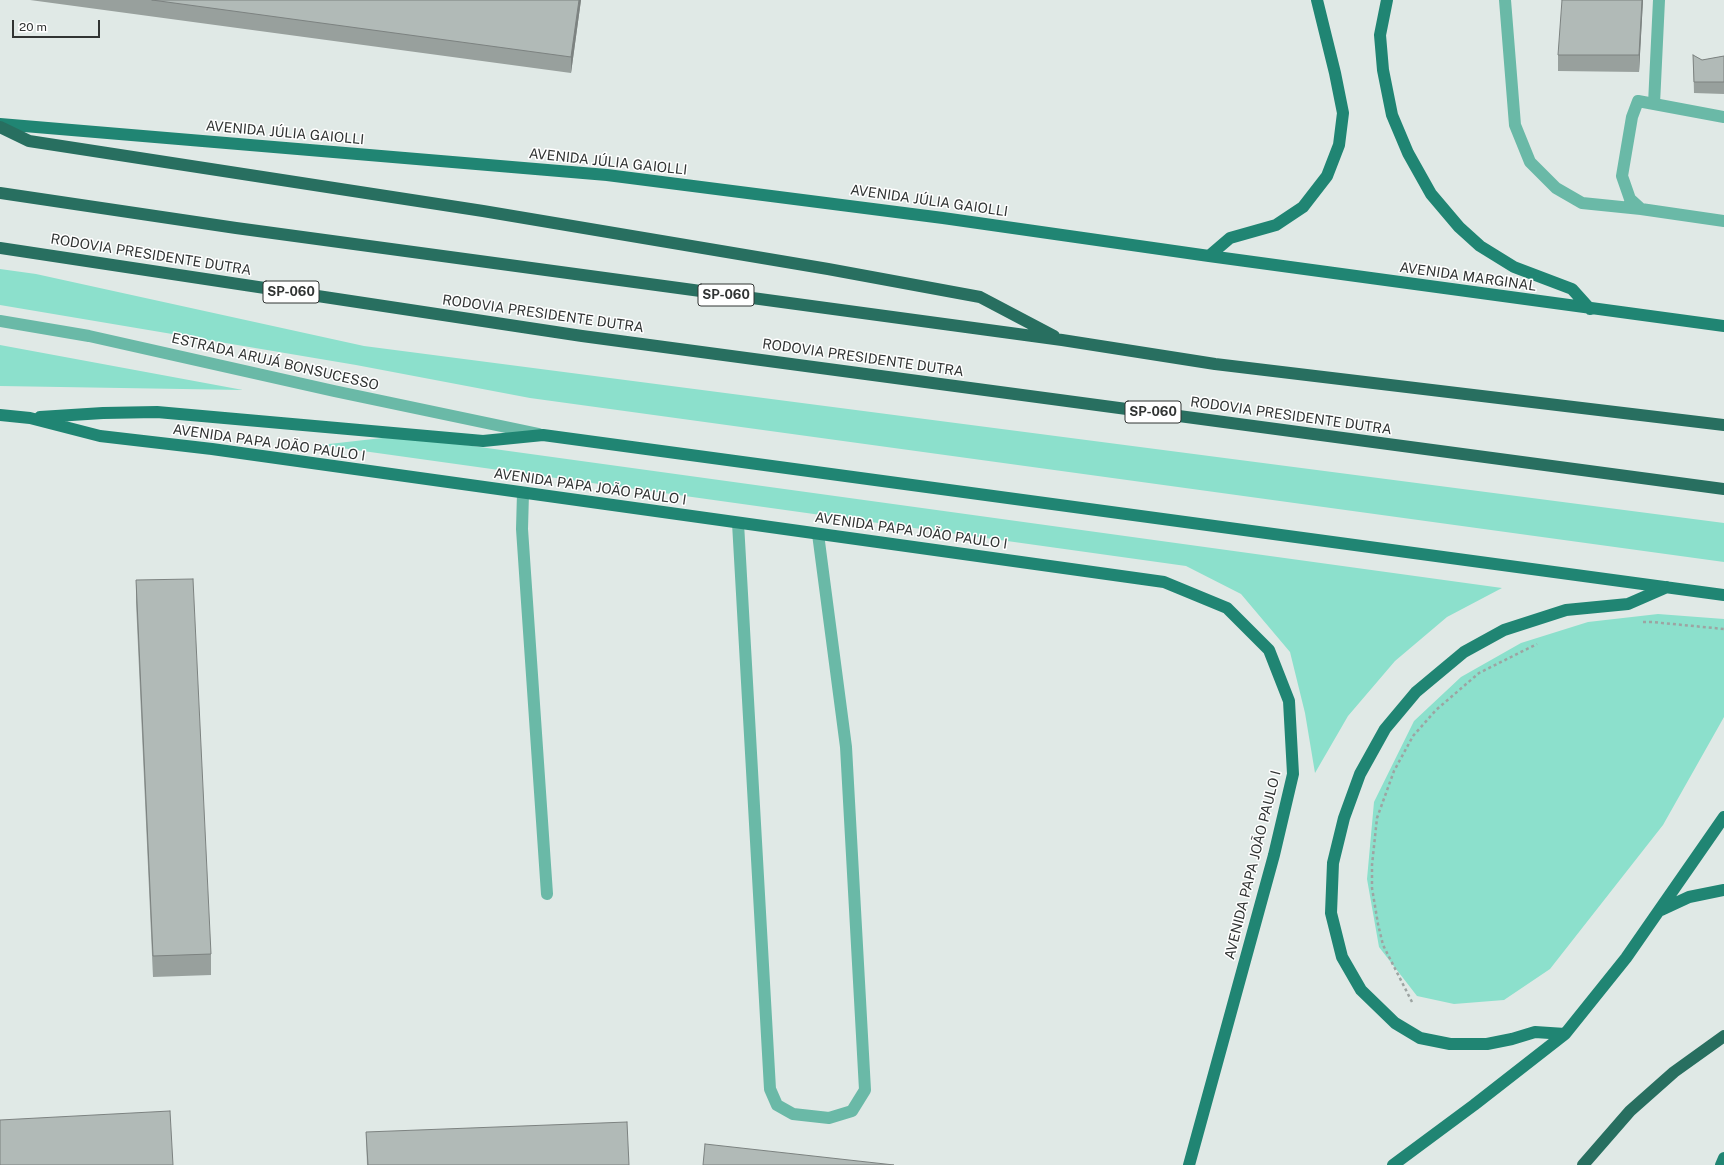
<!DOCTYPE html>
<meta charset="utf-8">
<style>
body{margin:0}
#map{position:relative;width:1724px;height:1165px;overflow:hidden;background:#e0e9e6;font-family:"Public Sans",sans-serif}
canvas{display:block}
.scale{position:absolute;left:12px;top:20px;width:88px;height:18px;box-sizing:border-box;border:2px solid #313433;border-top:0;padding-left:5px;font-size:12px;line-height:14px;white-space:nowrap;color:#313433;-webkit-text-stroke:3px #fff;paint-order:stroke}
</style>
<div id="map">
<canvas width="1724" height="1165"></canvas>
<div class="scale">20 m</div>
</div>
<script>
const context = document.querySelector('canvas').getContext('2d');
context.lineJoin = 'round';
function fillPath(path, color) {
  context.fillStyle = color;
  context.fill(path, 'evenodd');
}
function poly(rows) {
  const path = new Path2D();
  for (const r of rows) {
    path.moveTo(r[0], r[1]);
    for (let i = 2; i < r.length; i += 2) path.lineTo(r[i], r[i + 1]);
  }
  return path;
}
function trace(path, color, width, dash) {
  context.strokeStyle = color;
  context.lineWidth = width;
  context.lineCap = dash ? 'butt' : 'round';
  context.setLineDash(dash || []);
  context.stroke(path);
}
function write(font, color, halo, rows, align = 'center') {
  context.font = font + ' "Public Sans",sans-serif';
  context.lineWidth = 3;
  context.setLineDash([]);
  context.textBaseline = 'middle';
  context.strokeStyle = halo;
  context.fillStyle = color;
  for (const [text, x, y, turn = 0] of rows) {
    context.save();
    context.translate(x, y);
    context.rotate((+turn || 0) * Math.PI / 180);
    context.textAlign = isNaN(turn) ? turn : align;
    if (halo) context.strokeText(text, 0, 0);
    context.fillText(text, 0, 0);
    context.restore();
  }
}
const green = poly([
 [0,269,36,274,364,346,1724,523,1724,562,530,398,356,365,0,305],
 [0,345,243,390,0,386],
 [400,436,1502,588,1447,617,1395,661,1348,716,1315,773,1305,713,1290,652,1241,594,1186,566,320,445],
 [1658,614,1724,619,1724,717,1663,825,1550,969,1504,1000,1454,1004,1417,996,1379,947,1367,879,1374,802,1414,721,1461,677,1521,643,1588,622]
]);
const path = poly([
 [1643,622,1652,622,1724,629],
 [1412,1002,1383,945,1378,924,1372,888,1372,865,1377,818,1394,771,1413,736,1436,710,1479,673,1537,644]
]);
const minor = poly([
 [1505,0,1515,125,1530,162,1556,188,1582,203,1641,209],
 [1654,104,1659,0],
 [1724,117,1638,101,1632,117,1622,176,1630,199,1641,209,1724,221],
 [0,321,89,336,334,391,539,434],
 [523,493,522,529,547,894],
 [738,523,770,1089,777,1105,793,1114,829,1118,852,1111,865,1090,846,747,818,534]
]);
const major = poly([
 [1387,0,1380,35,1383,70,1392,115,1408,153,1431,194,1459,227,1480,246,1514,267,1572,289,1590,309],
 [0,124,607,175,943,218,1209,256,1724,326],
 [1209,256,1230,238,1276,225,1303,207,1327,176,1339,145,1343,113,1335,73,1317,0],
 [0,415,30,418,100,436,212,449,1164,582,1227,608,1269,650,1289,701,1293,774,1274,855,1189,1165],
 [40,417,103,413,157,412,483,441,543,435,1724,595],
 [1661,910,1689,897,1724,890],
 [1565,1034,1535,1032,1512,1039,1487,1044,1450,1044,1420,1038,1395,1023,1361,990,1342,957,1331,913,1333,863,1344,818,1360,774,1385,729,1416,692,1464,652,1504,630,1566,610,1628,604,1667,587],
 [1393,1165,1474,1105,1565,1034,1626,958,1724,817],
 [1721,1165,1724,1158]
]);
const highway = poly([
 [0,127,29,141,483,211,828,269,980,297,1054,336],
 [0,193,236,228,1062,340,1215,364,1724,425],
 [0,248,582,336,1724,489],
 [1583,1165,1630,1111,1674,1072,1724,1036]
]);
const wall = poly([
 [30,0,581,0,571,73],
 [1643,0,1639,72,1558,71,1558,55],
 [1693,55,1702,60,1724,56,1724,94,1694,93],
 [136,580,211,954,211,975,153,977,136,602],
 [366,1132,629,1165,367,1165]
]);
const shadedWall = poly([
 [579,0,581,0,571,73,571,57],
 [1642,0,1643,0,1639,72,1639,55]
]);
const building = poly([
 [152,0,579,0,571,57,152,0],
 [1562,0,1642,0,1639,55,1558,55,1562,0],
 [1693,55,1702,60,1724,56,1724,82,1694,82,1693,55],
 [193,579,211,954,153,956,136,580,193,579],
 [170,1111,173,1165,0,1165,0,1120,170,1111],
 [627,1122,629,1165,368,1165,366,1132,627,1122],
 [705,1144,894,1165,703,1165,705,1144]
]);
const shields = [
 [291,292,56],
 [726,295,56],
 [1153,412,56]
];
const shieldNames = [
 ["SP-060",291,292],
 ["SP-060",726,295],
 ["SP-060",1153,412]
];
const streetNames = [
 ["AVENIDA JÚLIA GAIOLLI",285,133,5],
 ["AVENIDA JÚLIA GAIOLLI",608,162,6],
 ["AVENIDA JÚLIA GAIOLLI",929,201,8],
 ["RODOVIA PRESIDENTE DUTRA",151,255,9],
 ["AVENIDA MARGINAL",1468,277,8],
 ["RODOVIA PRESIDENTE DUTRA",543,314,8],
 ["RODOVIA PRESIDENTE DUTRA",863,358,8],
 ["ESTRADA ARUJÁ BONSUCESSO",275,362,13],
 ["RODOVIA PRESIDENTE DUTRA",1291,416,8],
 ["AVENIDA PAPA JOÃO PAULO I",269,443,8],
 ["AVENIDA PAPA JOÃO PAULO I",590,487,8],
 ["AVENIDA PAPA JOÃO PAULO I",911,531,8],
 ["AVENIDA PAPA JOÃO PAULO I",1253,865,-76]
];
fillPath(green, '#8ce0cc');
trace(path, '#9da4a2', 2.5, [3, 3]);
trace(minor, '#6ab9a7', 12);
trace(major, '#208573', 12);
trace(highway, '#286f60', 12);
fillPath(wall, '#98a09d');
fillPath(shadedWall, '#7c8280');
fillPath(building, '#b1bab7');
trace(building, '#7c8280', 1);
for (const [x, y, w] of shields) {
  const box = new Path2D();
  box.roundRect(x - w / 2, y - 11, w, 22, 3);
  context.fillStyle = '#fff';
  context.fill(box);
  trace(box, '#313433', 1);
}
write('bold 13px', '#313433', null, shieldNames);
write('14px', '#313433', '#fff', streetNames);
</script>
